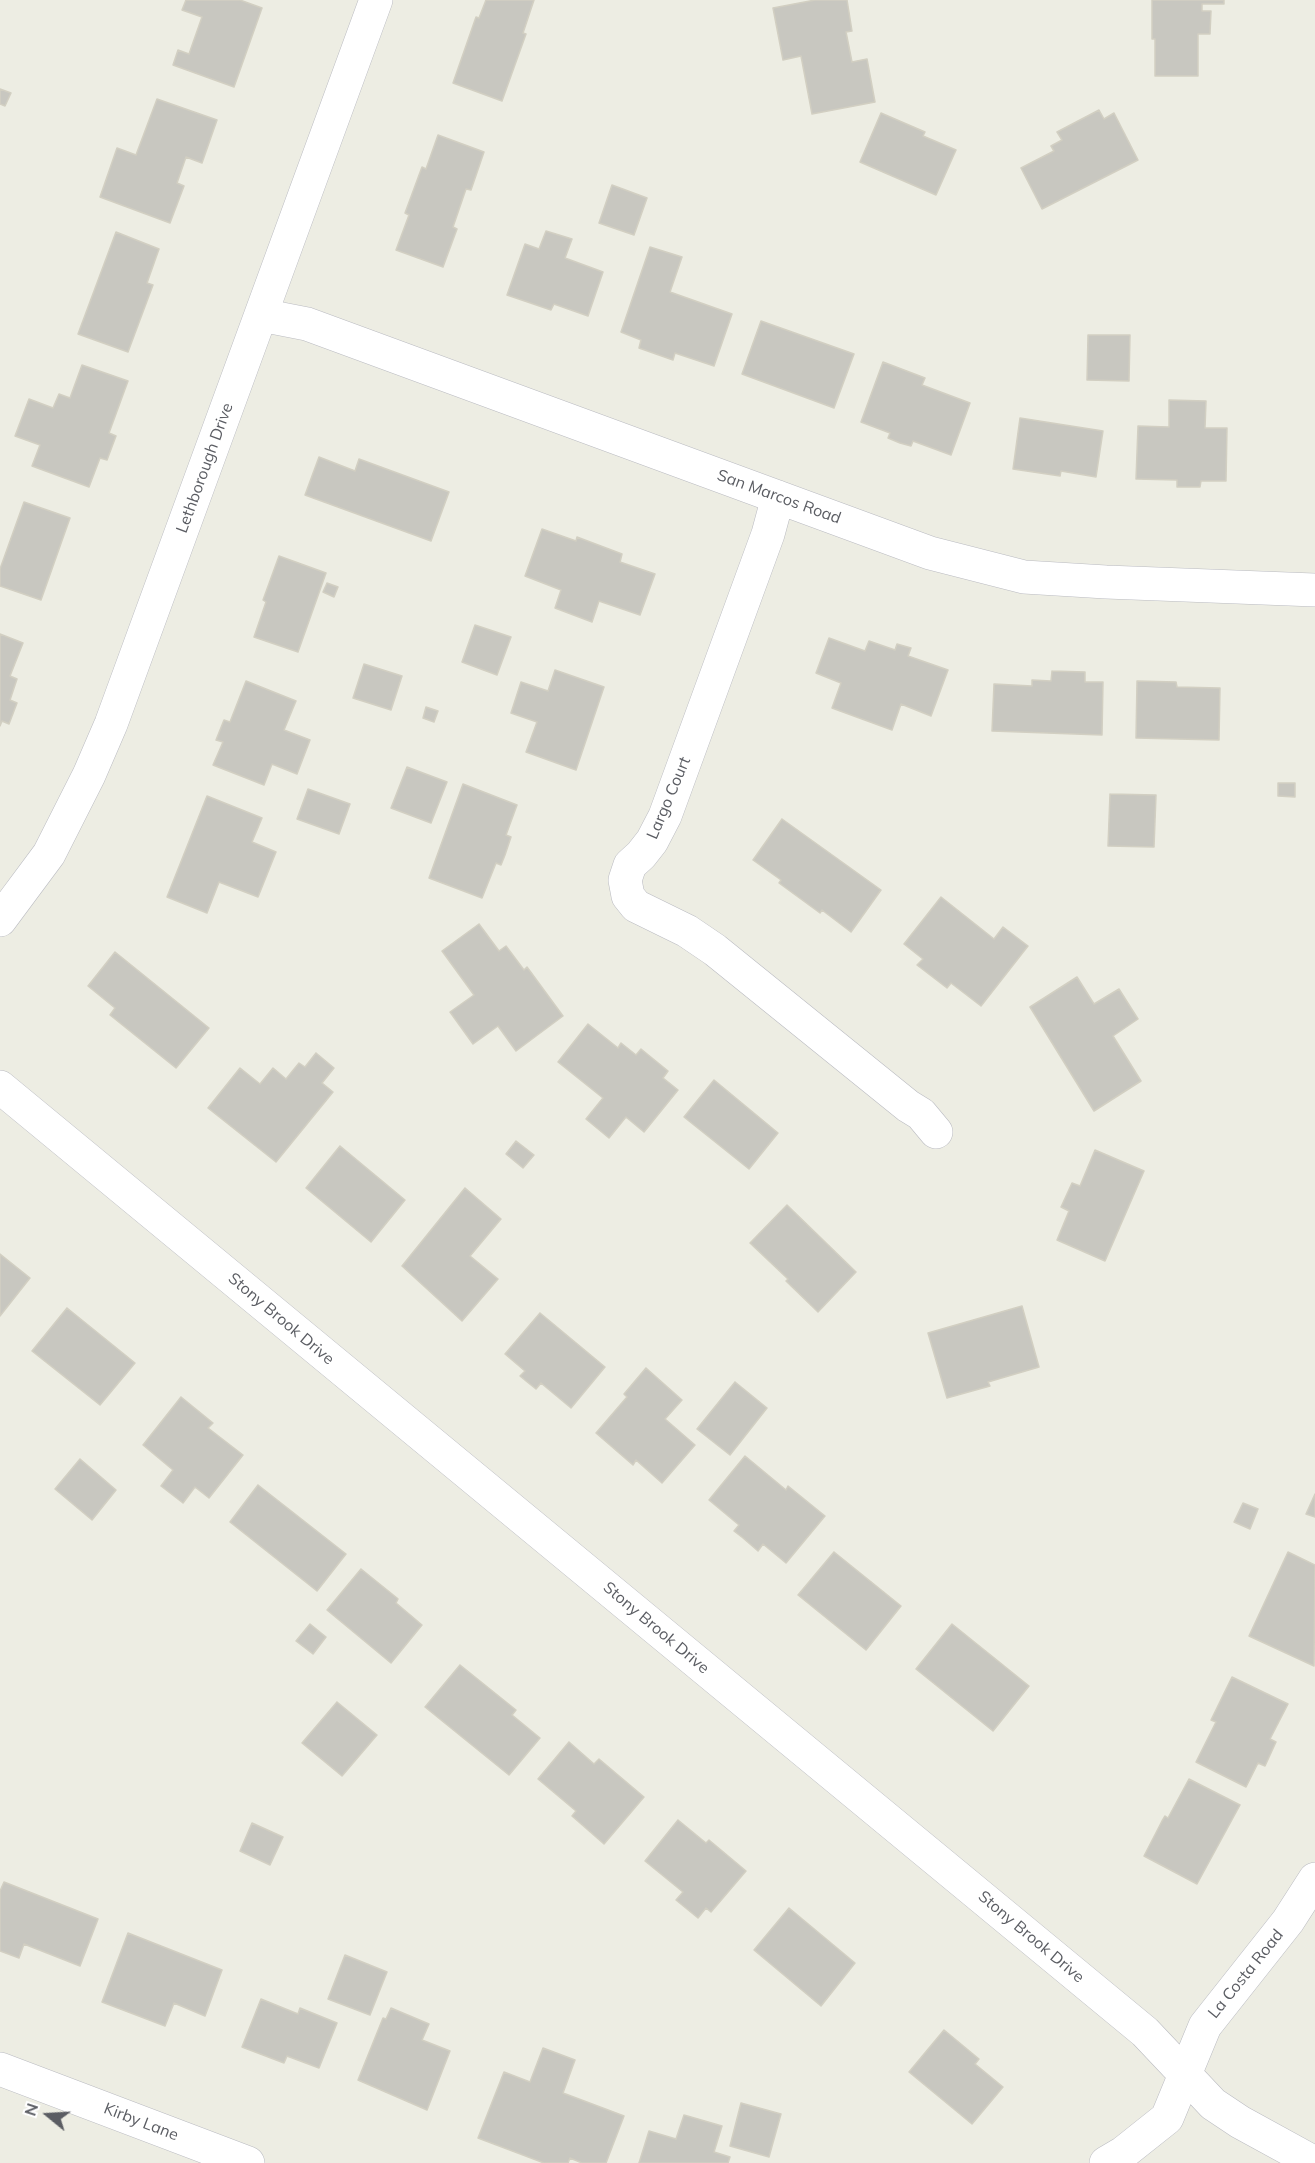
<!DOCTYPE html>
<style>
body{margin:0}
#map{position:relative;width:1315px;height:2163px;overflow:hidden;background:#edede3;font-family:Mulish,sans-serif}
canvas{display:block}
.north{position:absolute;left:18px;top:2085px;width:60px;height:60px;-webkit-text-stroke:4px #fff;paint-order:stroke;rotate:288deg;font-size:16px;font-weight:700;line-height:24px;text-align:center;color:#5b5d63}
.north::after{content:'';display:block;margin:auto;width:21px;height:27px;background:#5b5d63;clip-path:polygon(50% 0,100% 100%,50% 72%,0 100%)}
</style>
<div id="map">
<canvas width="1315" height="2163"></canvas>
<div class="north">N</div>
</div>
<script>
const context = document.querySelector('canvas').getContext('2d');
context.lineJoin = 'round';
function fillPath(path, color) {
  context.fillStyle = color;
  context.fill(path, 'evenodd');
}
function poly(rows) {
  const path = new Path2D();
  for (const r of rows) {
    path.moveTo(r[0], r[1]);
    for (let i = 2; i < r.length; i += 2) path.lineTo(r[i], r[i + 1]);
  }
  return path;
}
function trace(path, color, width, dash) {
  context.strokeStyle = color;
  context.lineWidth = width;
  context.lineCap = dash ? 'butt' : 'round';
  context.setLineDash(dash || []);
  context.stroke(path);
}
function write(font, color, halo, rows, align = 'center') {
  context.font = font + ' Mulish,sans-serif';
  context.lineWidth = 4.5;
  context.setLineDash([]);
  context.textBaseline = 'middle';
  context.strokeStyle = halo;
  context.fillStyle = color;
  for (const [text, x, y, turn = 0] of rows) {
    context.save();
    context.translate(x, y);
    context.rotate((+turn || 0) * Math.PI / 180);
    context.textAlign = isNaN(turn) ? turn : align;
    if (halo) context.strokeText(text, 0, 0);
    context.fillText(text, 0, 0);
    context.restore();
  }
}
const building = poly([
 [186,0,240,0,262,8,234,87,173,65,178,50,189,54,202,17,182,10,186,0],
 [486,0,534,0,523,33,526,34,502,101,453,83,476,17,479,18,486,0],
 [815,0,847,0,852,31,846,32,852,62,867,59,875,102,812,114,801,56,783,60,773,8,815,0],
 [1152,0,1224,0,1224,4,1202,4,1202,11,1211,11,1210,34,1198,34,1198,76,1155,76,1155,39,1152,39,1152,0],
 [0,89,11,93,5,106,0,104,0,89],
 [157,99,217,120,202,163,186,157,177,183,184,186,170,223,100,197,117,148,136,155,157,99],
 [1099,110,1104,119,1114,113,1138,160,1042,209,1021,168,1054,151,1051,146,1062,140,1057,132,1099,110],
 [881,113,925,132,923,136,956,150,936,195,860,162,881,113],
 [438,135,484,152,471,190,466,189,453,227,457,229,443,267,396,250,409,215,405,213,422,167,426,169,438,135],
 [612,185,647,198,634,235,599,223,612,185],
 [546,231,572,239,565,258,603,272,588,316,554,304,551,310,507,295,525,244,539,249,546,231],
 [116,232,159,249,147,283,153,285,128,352,78,334,116,232],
 [650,247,682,257,670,292,732,314,714,366,675,353,673,360,639,348,641,340,621,332,650,247],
 [761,321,854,354,834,408,742,374,761,321],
 [1088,335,1130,335,1129,381,1087,380,1088,335],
 [883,362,925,378,922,385,970,403,951,455,913,441,911,446,900,443,888,438,890,433,861,422,883,362],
 [82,365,128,381,109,433,116,436,107,460,100,458,89,487,32,466,40,445,15,436,29,399,53,408,59,394,70,398,82,365],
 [1169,400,1206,401,1205,428,1227,428,1226,481,1201,481,1200,487,1177,487,1177,480,1136,479,1138,426,1169,427,1169,400],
 [1020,418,1103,431,1096,477,1061,471,1060,476,1013,469,1020,418],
 [319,457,355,471,359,459,449,492,431,541,305,495,319,457],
 [24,502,70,518,41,600,0,586,0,569,24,502],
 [542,529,576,541,577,537,622,554,620,562,655,574,640,615,599,601,592,622,555,608,561,590,525,576,542,529],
 [279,556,326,573,298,652,254,637,266,602,263,600,279,556],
 [327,583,338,587,334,597,323,592,327,583],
 [475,625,511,637,497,675,462,662,475,625],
 [0,634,23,643,10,676,17,679,10,700,17,703,9,724,2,721,0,726,0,634],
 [829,638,865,651,869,641,895,650,897,644,911,648,908,656,948,670,931,716,901,704,892,730,832,708,841,683,816,673,829,638],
 [364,664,402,676,391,710,353,698,364,664],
 [555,670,604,687,576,770,526,752,537,722,511,713,521,682,548,691,555,670],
 [1052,671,1085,672,1085,682,1103,682,1102,735,992,731,994,684,1032,686,1032,680,1051,681,1052,671],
 [246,681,296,701,284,730,310,740,297,774,272,764,264,785,213,765,223,742,216,740,224,720,230,722,246,681],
 [1137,681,1176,682,1177,687,1220,688,1219,740,1136,738,1137,681],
 [426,707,438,711,434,722,423,718,426,707],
 [407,767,447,782,431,823,391,808,407,767],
 [1278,783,1295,783,1295,797,1278,796,1278,783],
 [463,784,517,805,506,835,511,837,505,855,501,865,496,863,482,898,429,878,463,784],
 [308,789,350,804,339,834,297,819,308,789],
 [1110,794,1156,795,1154,847,1108,846,1110,794],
 [207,796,262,818,252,842,276,852,258,897,219,882,207,913,167,897,207,796],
 [782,819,881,890,851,932,822,910,820,913,779,883,781,880,753,860,782,819],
 [941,897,994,939,1003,927,1028,946,981,1006,951,983,947,988,917,965,923,959,904,944,941,897],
 [479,924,499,951,506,946,524,970,527,967,563,1016,516,1051,498,1026,473,1044,450,1012,474,995,442,951,479,924],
 [115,952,209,1028,176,1068,110,1015,115,1008,88,986,115,952],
 [1077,977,1094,1004,1119,989,1138,1019,1113,1036,1141,1081,1094,1111,1030,1007,1077,977],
 [588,1024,618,1048,621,1043,636,1055,641,1049,668,1071,663,1078,678,1090,644,1132,626,1117,609,1138,586,1119,603,1098,558,1062,588,1024],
 [316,1053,334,1068,322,1083,333,1092,276,1162,208,1108,240,1068,260,1084,273,1068,286,1079,299,1063,305,1067,316,1053],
 [714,1080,778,1133,749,1169,684,1117,714,1080],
 [516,1141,534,1155,523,1168,506,1154,516,1141],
 [340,1146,405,1200,371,1242,306,1188,340,1146],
 [1095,1150,1144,1171,1105,1261,1057,1240,1069,1211,1061,1207,1072,1183,1080,1186,1095,1150],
 [465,1188,501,1219,470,1256,498,1279,462,1321,402,1266,465,1188],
 [787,1205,856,1272,818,1312,786,1281,788,1279,750,1243,787,1205],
 [0,1254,30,1278,0,1316,0,1254],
 [1022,1306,1039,1367,988,1382,990,1386,947,1398,928,1333,1022,1306],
 [67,1308,135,1363,100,1405,32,1351,67,1308],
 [540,1313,605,1367,571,1408,541,1383,536,1389,526,1381,520,1376,525,1371,505,1354,540,1313],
 [646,1368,682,1400,665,1419,695,1445,662,1483,636,1460,633,1465,596,1433,627,1397,624,1394,646,1368],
 [735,1382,767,1408,730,1455,697,1429,735,1382],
 [181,1397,213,1423,208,1428,243,1455,209,1498,195,1487,183,1503,161,1486,173,1470,143,1445,181,1397],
 [745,1456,786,1490,788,1486,825,1516,786,1563,763,1544,758,1551,743,1538,734,1531,739,1525,709,1500,745,1456],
 [80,1459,116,1490,92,1520,55,1489,80,1459],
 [258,1485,346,1554,317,1591,230,1522,258,1485],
 [1315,1494,1315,1517,1306,1514,1315,1494],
 [1243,1503,1258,1509,1250,1529,1234,1522,1243,1503],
 [834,1552,901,1606,866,1650,798,1595,834,1552],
 [1288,1552,1315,1565,1314,1666,1249,1636,1288,1552],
 [361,1569,397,1598,398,1599,396,1603,422,1625,391,1663,327,1610,361,1569],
 [310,1624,326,1637,313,1654,296,1641,310,1624],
 [952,1624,1029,1686,993,1731,916,1669,952,1624],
 [460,1665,516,1710,512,1715,540,1738,509,1775,425,1707,460,1665],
 [1232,1677,1288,1704,1270,1739,1276,1742,1265,1766,1258,1763,1246,1787,1196,1762,1216,1722,1211,1720,1232,1677],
 [337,1702,377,1735,342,1776,302,1743,337,1702],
 [569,1742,594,1764,599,1759,644,1797,604,1844,572,1816,576,1811,538,1779,569,1742],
 [1189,1779,1240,1805,1197,1884,1144,1856,1162,1821,1165,1816,1168,1818,1189,1779],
 [678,1820,706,1843,709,1840,746,1871,711,1912,706,1908,698,1918,676,1900,683,1892,645,1861,678,1820],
 [252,1823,283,1837,270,1865,240,1851,252,1823],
 [4,1882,98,1919,80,1966,24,1944,19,1958,0,1951,0,1891,4,1882],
 [789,1908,855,1963,821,2006,754,1950,789,1908],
 [128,1933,222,1970,205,2016,174,2003,165,2026,102,2002,128,1933],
 [345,1955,387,1972,370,2015,328,1999,345,1955],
 [261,1999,298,2014,300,2008,337,2023,319,2068,287,2056,284,2063,242,2047,261,1999],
 [391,2008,429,2024,422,2040,450,2051,427,2110,358,2080,383,2018,386,2019,391,2008],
 [944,2030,979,2059,975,2064,1003,2087,972,2124,909,2072,944,2030],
 [543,2048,575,2060,563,2093,624,2116,606,2163,582,2163,570,2158,568,2163,544,2163,478,2138,504,2072,530,2082,543,2048],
 [741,2103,781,2114,769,2157,730,2146,741,2103],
 [684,2115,722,2126,714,2152,730,2157,728,2163,639,2163,649,2131,676,2139,684,2115]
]);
const minor = poly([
 [261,315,307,324,930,553,1024,577,1106,582,1315,590],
 [778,497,768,534,665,816,652,841,641,855,630,865,625,880,628,896,636,906,687,931,715,950,908,1106,921,1114,936,1132],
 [0,920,49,854,89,775,111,724,376,0],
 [0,1087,1145,2032,1213,2104,1240,2122,1315,2163],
 [0,2069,248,2163],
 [1106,2163,1123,2153,1167,2118,1205,2026,1288,1921,1315,1879]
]);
const streetNames = [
 ["Lethborough Drive",205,468,-70],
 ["San Marcos Road",779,497,20],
 ["Largo Court",669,798,-67],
 ["Stony Brook Drive",281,1319,40],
 ["Stony Brook Drive",656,1628,40],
 ["Stony Brook Drive",1031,1937,40],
 ["La Costa Road",1246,1974,-51],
 ["Kirby Lane",141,2122,21]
];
fillPath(building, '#c8c7c0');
trace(building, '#d2cfc2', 1.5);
trace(minor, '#babbc1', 34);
trace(minor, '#fff', 33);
write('16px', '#5b5d63', '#fff', streetNames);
</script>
